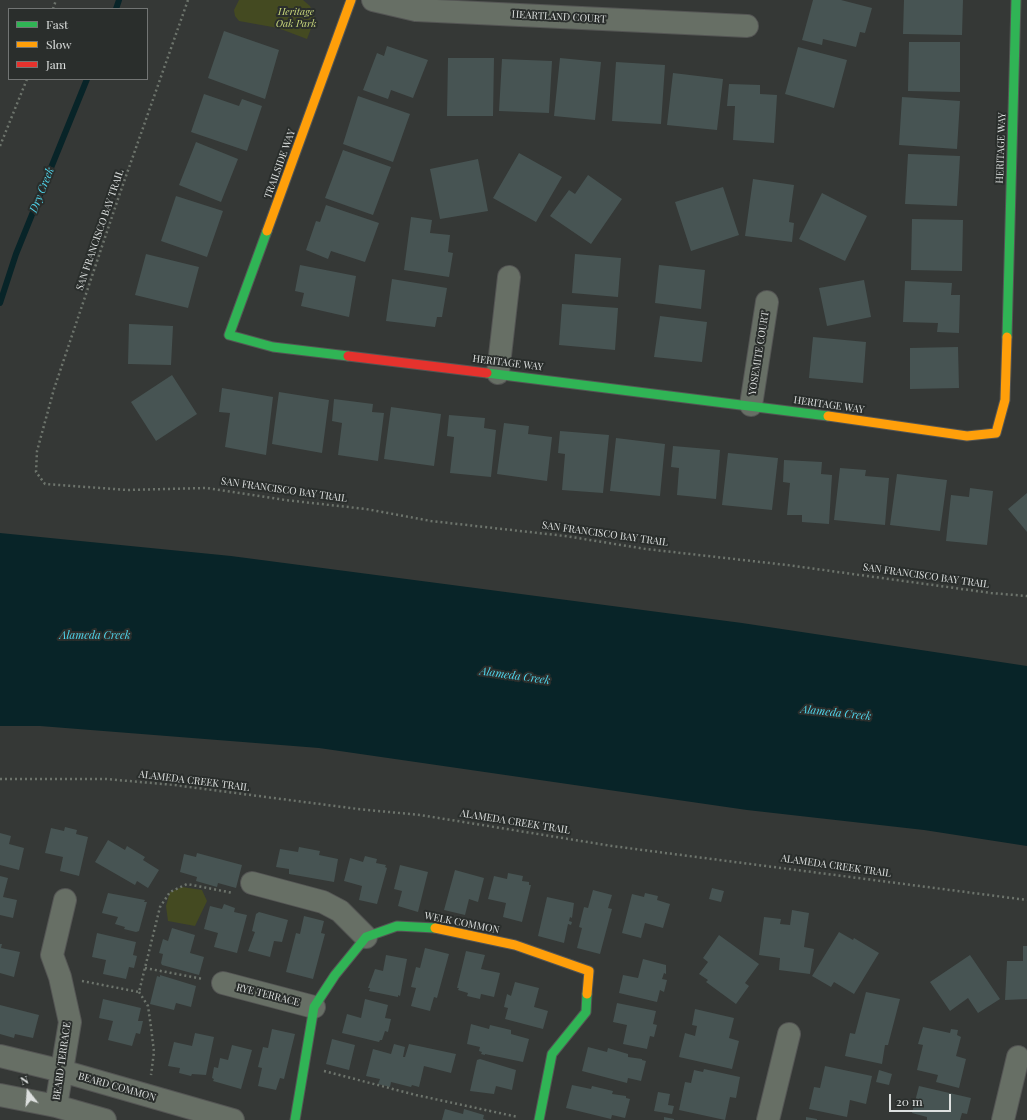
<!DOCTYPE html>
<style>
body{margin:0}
#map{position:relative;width:1027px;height:1120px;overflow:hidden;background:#353836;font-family:"Playfair Display",serif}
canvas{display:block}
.legend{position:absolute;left:8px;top:8px;width:140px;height:72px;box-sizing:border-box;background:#2a2e2c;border:1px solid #727574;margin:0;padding:5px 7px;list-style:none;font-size:12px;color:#dde0df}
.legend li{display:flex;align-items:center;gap:8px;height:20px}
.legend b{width:20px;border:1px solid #727574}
.north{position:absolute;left:8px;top:1072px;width:40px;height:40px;-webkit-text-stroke:3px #2a2e2c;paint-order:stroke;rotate:343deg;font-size:11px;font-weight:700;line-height:16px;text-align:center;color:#dde0df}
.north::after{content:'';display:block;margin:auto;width:14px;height:18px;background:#dde0df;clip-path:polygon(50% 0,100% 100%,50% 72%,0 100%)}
.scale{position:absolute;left:889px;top:1094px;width:62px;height:18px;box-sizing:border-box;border:2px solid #dde0df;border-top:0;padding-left:5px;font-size:12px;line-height:14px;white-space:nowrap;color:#dde0df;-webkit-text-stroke:3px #2a2e2c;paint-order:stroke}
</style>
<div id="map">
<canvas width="1027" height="1120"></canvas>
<ul class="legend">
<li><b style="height:5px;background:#30b455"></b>Fast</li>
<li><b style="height:5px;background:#ff9f0a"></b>Slow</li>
<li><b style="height:5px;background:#e5322d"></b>Jam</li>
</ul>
<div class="north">N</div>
<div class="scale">20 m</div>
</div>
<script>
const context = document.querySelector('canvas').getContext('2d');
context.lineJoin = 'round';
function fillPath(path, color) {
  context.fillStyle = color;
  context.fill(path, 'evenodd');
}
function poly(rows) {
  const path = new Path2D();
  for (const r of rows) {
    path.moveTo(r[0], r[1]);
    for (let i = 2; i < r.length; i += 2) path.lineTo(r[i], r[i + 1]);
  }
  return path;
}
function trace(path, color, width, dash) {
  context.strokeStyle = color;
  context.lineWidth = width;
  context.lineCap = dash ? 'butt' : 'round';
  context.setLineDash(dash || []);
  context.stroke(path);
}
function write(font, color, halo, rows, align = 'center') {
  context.font = font + ' "Playfair Display",serif';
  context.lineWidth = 4;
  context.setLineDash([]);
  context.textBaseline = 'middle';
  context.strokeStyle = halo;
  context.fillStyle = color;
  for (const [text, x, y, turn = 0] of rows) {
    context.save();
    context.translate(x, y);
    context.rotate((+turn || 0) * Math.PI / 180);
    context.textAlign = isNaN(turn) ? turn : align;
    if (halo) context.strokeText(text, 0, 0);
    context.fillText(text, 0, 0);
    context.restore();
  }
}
const green = poly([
 [239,0,303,0,310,6,315,18,307,39,278,28,239,21,235,16,234,10],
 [182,887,202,890,207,901,195,926,168,921,166,906,170,892]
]);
const water = poly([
 [0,533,231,556,742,623,1027,666,1027,846,924,830,747,810,319,748,40,726,0,726]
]);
const stream = poly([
 [116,9,119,0],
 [0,303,16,254,87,79]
]);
const building = poly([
 [813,0,841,0,872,8,865,33,860,32,856,47,823,39,822,45,802,40],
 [904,0,963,0,962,35,903,34],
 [224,31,279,50,265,99,208,78],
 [909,42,960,42,960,92,908,91],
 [387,46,428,60,413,98,391,90,388,99,363,90,377,53,384,56],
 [798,47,847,60,834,108,785,94],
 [448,58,494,58,493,116,447,116],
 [560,58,601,62,595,120,554,116],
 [502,59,552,61,549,113,499,111],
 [616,62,665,65,661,124,612,121],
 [673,73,723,79,717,130,667,125],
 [729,84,760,85,760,94,777,95,774,143,733,140,735,106,727,106],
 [204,94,239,106,242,99,262,106,247,151,191,132],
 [358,96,410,114,393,162,343,144],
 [902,97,960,101,957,149,899,145],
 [196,142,238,159,221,202,179,185],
 [343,150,391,167,373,215,325,198],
 [519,153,562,177,536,222,493,198],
 [908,154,960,156,957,206,905,204],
 [478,159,488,211,440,219,430,169],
 [588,175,622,199,591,244,550,216,569,190,575,194],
 [753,179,794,185,789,222,794,223,792,242,745,236],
 [723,187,739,235,691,251,675,202],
 [822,193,867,216,845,261,799,239],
 [176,196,223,211,207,257,161,241],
 [326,205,379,223,365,262,331,251,328,259,306,250,316,221,320,222],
 [411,217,432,220,430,233,450,235,448,252,453,253,449,277,404,270],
 [912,219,963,220,962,271,911,270],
 [146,254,199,267,188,308,135,295],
 [575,254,621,258,618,297,572,293],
 [300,265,356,276,349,317,301,306,304,293,295,291],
 [659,265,705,270,701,309,655,303],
 [392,279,447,288,442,317,437,317,435,327,386,321],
 [864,280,871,317,827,326,819,288],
 [905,281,952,283,951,295,960,295,959,333,937,332,938,323,903,322],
 [562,304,618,308,615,350,559,345],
 [660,316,707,322,702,362,654,357],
 [129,324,173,326,171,365,128,364],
 [813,337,866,342,863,383,809,378],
 [958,347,959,388,910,389,910,348],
 [172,375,197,414,156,441,131,402],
 [222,388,273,397,266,455,225,447,230,413,219,412],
 [279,392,329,400,322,453,272,444],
 [334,399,373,404,372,412,384,413,378,461,338,455,342,423,332,421],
 [391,407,441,414,434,466,384,459],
 [449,415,485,418,484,428,496,430,491,477,450,473,454,437,447,436],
 [504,423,529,426,528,434,552,437,547,481,497,474],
 [560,431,609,435,603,493,562,490,565,454,558,453],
 [616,438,665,444,660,496,610,491],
 [673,446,720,450,716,499,677,495,679,468,671,467],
 [728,453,778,458,772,510,722,505],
 [784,460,822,462,821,474,832,475,829,524,802,522,802,515,787,515,790,483,783,482],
 [840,468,866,470,865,476,889,478,885,525,834,520],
 [897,474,947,480,940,531,890,525],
 [970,488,993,491,987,545,946,541,951,495,969,497],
 [1027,493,1027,532,1008,509],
 [65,827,77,830,76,834,88,837,79,876,60,871,63,857,45,853,51,828,64,831],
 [0,833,11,836,9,844,24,848,19,870,0,865],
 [108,840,125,850,127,846,145,857,143,860,159,870,148,888,137,881,135,885,95,862],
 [299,847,320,851,319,855,338,859,334,882,289,874,289,869,276,867,280,849,298,852],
 [197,853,242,865,236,888,218,883,217,887,196,881,197,877,180,872,184,854,196,857],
 [365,856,377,859,376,863,386,865,385,867,387,868,377,904,359,900,362,886,344,881,350,858,363,862],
 [400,865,428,872,418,912,398,906,402,891,394,889],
 [455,870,484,878,478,902,469,899,465,915,444,910],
 [508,873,523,876,522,881,529,882,529,885,531,885,522,922,503,917,506,903,488,899,494,876,507,879],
 [0,876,8,878,3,897,17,900,13,918,0,915],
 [712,888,724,891,721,902,709,899],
 [593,890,612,895,608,908,612,909,600,954,577,948,582,928,579,927,584,907,588,908],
 [108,893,145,900,144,902,147,902,139,931,136,932,124,929,125,927,115,924,118,917,102,913],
 [645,893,658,896,657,900,670,904,663,928,645,923,641,938,622,933,632,894,644,897],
 [547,897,574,903,572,918,570,917,569,921,572,922,571,925,568,924,564,943,538,936],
 [224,904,235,908,234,912,247,915,237,953,214,947,218,933,204,929,210,906,222,909],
 [792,910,809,913,804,947,814,949,810,974,779,970,780,958,759,955,764,917,781,919,780,924,790,925],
 [259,912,288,920,282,942,274,941,270,957,248,951,255,932,252,931,256,914],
 [304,916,324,921,321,933,325,934,313,979,286,972,296,933,300,934],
 [172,928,195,935,190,953,204,957,199,975,162,965,161,963,163,954,159,953,163,939,168,941],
 [839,932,853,940,854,938,879,953,854,994,834,982,831,987,812,976],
 [97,933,136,942,133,955,137,956,134,968,129,967,126,979,103,974,106,960,92,957],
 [719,935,759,964,745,983,749,986,736,1004,706,982,708,980,699,974,708,962,703,958],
 [0,944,2,944,1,948,20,952,14,977,0,973],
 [1023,946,1027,946,1027,999,1005,1000,1007,961,1023,961],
 [425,948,449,954,437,998,434,997,430,1011,411,1006,416,988,411,987,416,967,420,968],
 [466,951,485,955,481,969,500,973,494,997,481,994,480,999,467,996,468,993,458,990,459,988,457,988],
 [386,955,407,959,400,996,398,995,398,997,369,991,370,988,368,988,375,969,383,971],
 [970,955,1000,999,978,1013,968,998,950,1011,930,982],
 [643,959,666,965,666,974,664,973,662,979,667,980,664,992,660,990,657,1002,619,993,623,975,638,978],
 [160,975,196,986,191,1007,176,1003,174,1010,150,1004,157,976,160,977],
 [515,982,539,988,534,1007,548,1011,543,1029,505,1019,508,1008,504,1007,507,994,511,996],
 [866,992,900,999,888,1045,885,1045,882,1064,845,1056,850,1033,855,1034],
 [103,999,141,1008,138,1021,143,1021,140,1034,136,1033,132,1046,108,1040,113,1021,99,1018],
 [365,999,388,1005,385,1018,391,1019,388,1032,385,1031,382,1040,380,1040,379,1042,342,1033,347,1014,361,1018],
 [617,1003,656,1011,653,1024,657,1025,654,1037,650,1036,647,1049,623,1044,627,1025,613,1022],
 [0,1005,39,1015,33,1038,15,1034,14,1038,0,1034],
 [695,1009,734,1018,729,1038,739,1041,732,1069,679,1057,685,1033,695,1036,697,1026,692,1025],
 [471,1024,489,1029,490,1025,511,1030,511,1034,529,1039,523,1062,485,1054,485,1055,481,1054,482,1052,479,1051,480,1047,467,1044],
 [923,1027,950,1033,951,1029,958,1030,957,1035,961,1037,956,1056,966,1059,959,1088,936,1082,938,1075,917,1070,923,1045,918,1044],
 [272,1029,295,1034,284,1079,280,1078,276,1090,258,1086,262,1068,258,1067,263,1047,268,1048],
 [195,1033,214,1037,206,1075,192,1074,191,1076,179,1073,180,1068,168,1066,174,1042,192,1046],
 [332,1039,355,1045,349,1070,326,1064],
 [394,1044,405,1047,403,1057,405,1057,409,1044,456,1054,451,1073,424,1066,419,1087,412,1085,411,1087,391,1082,390,1087,378,1084,380,1079,366,1076,373,1049,391,1054],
 [232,1045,252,1050,241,1089,213,1081,214,1079,212,1078,214,1067,218,1068,220,1058,228,1060],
 [588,1047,607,1052,608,1048,628,1054,628,1057,642,1059,642,1060,646,1061,641,1081,628,1078,627,1083,582,1071],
 [480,1059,516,1070,512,1090,496,1086,494,1094,470,1091,477,1060],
 [825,1066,872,1076,866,1104,850,1100,847,1117,809,1109,814,1087,820,1088],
 [704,1069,740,1077,736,1098,730,1097,725,1120,679,1110,685,1082,691,1083,694,1070,703,1072],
 [879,1070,892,1074,889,1085,876,1082],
 [572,1085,591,1089,592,1086,613,1091,612,1094,626,1096,626,1098,630,1099,625,1118,612,1115,611,1119,566,1108],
 [919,1086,971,1098,967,1114,962,1113,960,1120,927,1120,927,1117,912,1113],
 [658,1092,670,1094,668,1105,674,1106,672,1114,654,1111],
 [445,1109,463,1114,464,1109,484,1115,483,1119,486,1120,442,1120],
 [664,1117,674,1119,674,1120,664,1120],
 [806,1117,817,1119,817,1120,806,1120]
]);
const path = poly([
 [188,0,119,196,54,389,37,451,36,472,45,484,128,490,207,488,285,500,366,509,431,521,565,536,646,549,787,565,991,593,1027,596],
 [53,9,56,0],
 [0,146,27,79],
 [0,779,106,779,174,785,358,809,420,815,612,846,1027,900],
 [145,968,203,979],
 [82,981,139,992,160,907,170,892,187,884,233,893],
 [139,992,148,1006,151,1027,154,1052,151,1075],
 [324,1071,416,1095,518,1117]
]);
const street = poly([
 [373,0,416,10,747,26],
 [498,373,509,277],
 [751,405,767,302],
 [252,883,323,902,340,911,366,937],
 [223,983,314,1007],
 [0,1056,62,1071,233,1120],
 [0,1095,56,1106,105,1120],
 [56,1106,70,1022,60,977,52,955,65,900],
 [768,1120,789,1034],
 [1003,1120,1018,1057]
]);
const fast = poly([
 [267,231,229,335,273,347,348,356],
 [1007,337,1016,0],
 [487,373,828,416],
 [295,1120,314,1007,335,975,366,937,397,926,435,928],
 [539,1120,552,1054,586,1012,587,994]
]);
const slow = poly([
 [267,231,351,0],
 [828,416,967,436,996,433,1005,400,1007,337],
 [435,928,515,945,589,971,587,994]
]);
const jam = poly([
 [348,356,487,373]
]);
const parkNames = [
 ["Heritage",296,12],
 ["Oak Park",296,24]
];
const streetNames = [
 ["HEARTLAND COURT",559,17,3],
 ["HERITAGE WAY",1001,148,-88],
 ["TRAILSIDE WAY",280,164,-70],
 ["SAN FRANCISCO BAY TRAIL",100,230,-71],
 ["YOSEMITE COURT",759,353,-81],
 ["HERITAGE WAY",508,363,7],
 ["HERITAGE WAY",829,405,8],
 ["SAN FRANCISCO BAY TRAIL",284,490,8],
 ["SAN FRANCISCO BAY TRAIL",605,534,8],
 ["SAN FRANCISCO BAY TRAIL",926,576,8],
 ["ALAMEDA CREEK TRAIL",194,781,7],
 ["ALAMEDA CREEK TRAIL",515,822,9],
 ["ALAMEDA CREEK TRAIL",836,866,8],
 ["WELK COMMON",462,923,11],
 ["RYE TERRACE",268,995,14],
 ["BEARD TERRACE",62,1061,-82],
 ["BEARD COMMON",117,1087,16]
];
const waterNames = [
 ["Dry Creek",42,190,-68],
 ["Alameda Creek",95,636],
 ["Alameda Creek",515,676,8],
 ["Alameda Creek",836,713,6]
];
fillPath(green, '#444a21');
fillPath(water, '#082428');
trace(stream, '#082428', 6);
fillPath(building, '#475453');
trace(street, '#545554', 24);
trace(fast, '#545554', 11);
trace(slow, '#545554', 11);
trace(jam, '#545554', 11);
trace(path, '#6d746c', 2.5, [2, 3]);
trace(street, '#676f65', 22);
trace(fast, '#30b455', 9);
trace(slow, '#ff9f0a', 9);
trace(jam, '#e5322d', 9);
write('italic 10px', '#cad97c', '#2a2e2c', parkNames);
write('10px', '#dde0df', '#2a2e2c', streetNames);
write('italic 11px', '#50d7ee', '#2a2e2c', waterNames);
</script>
